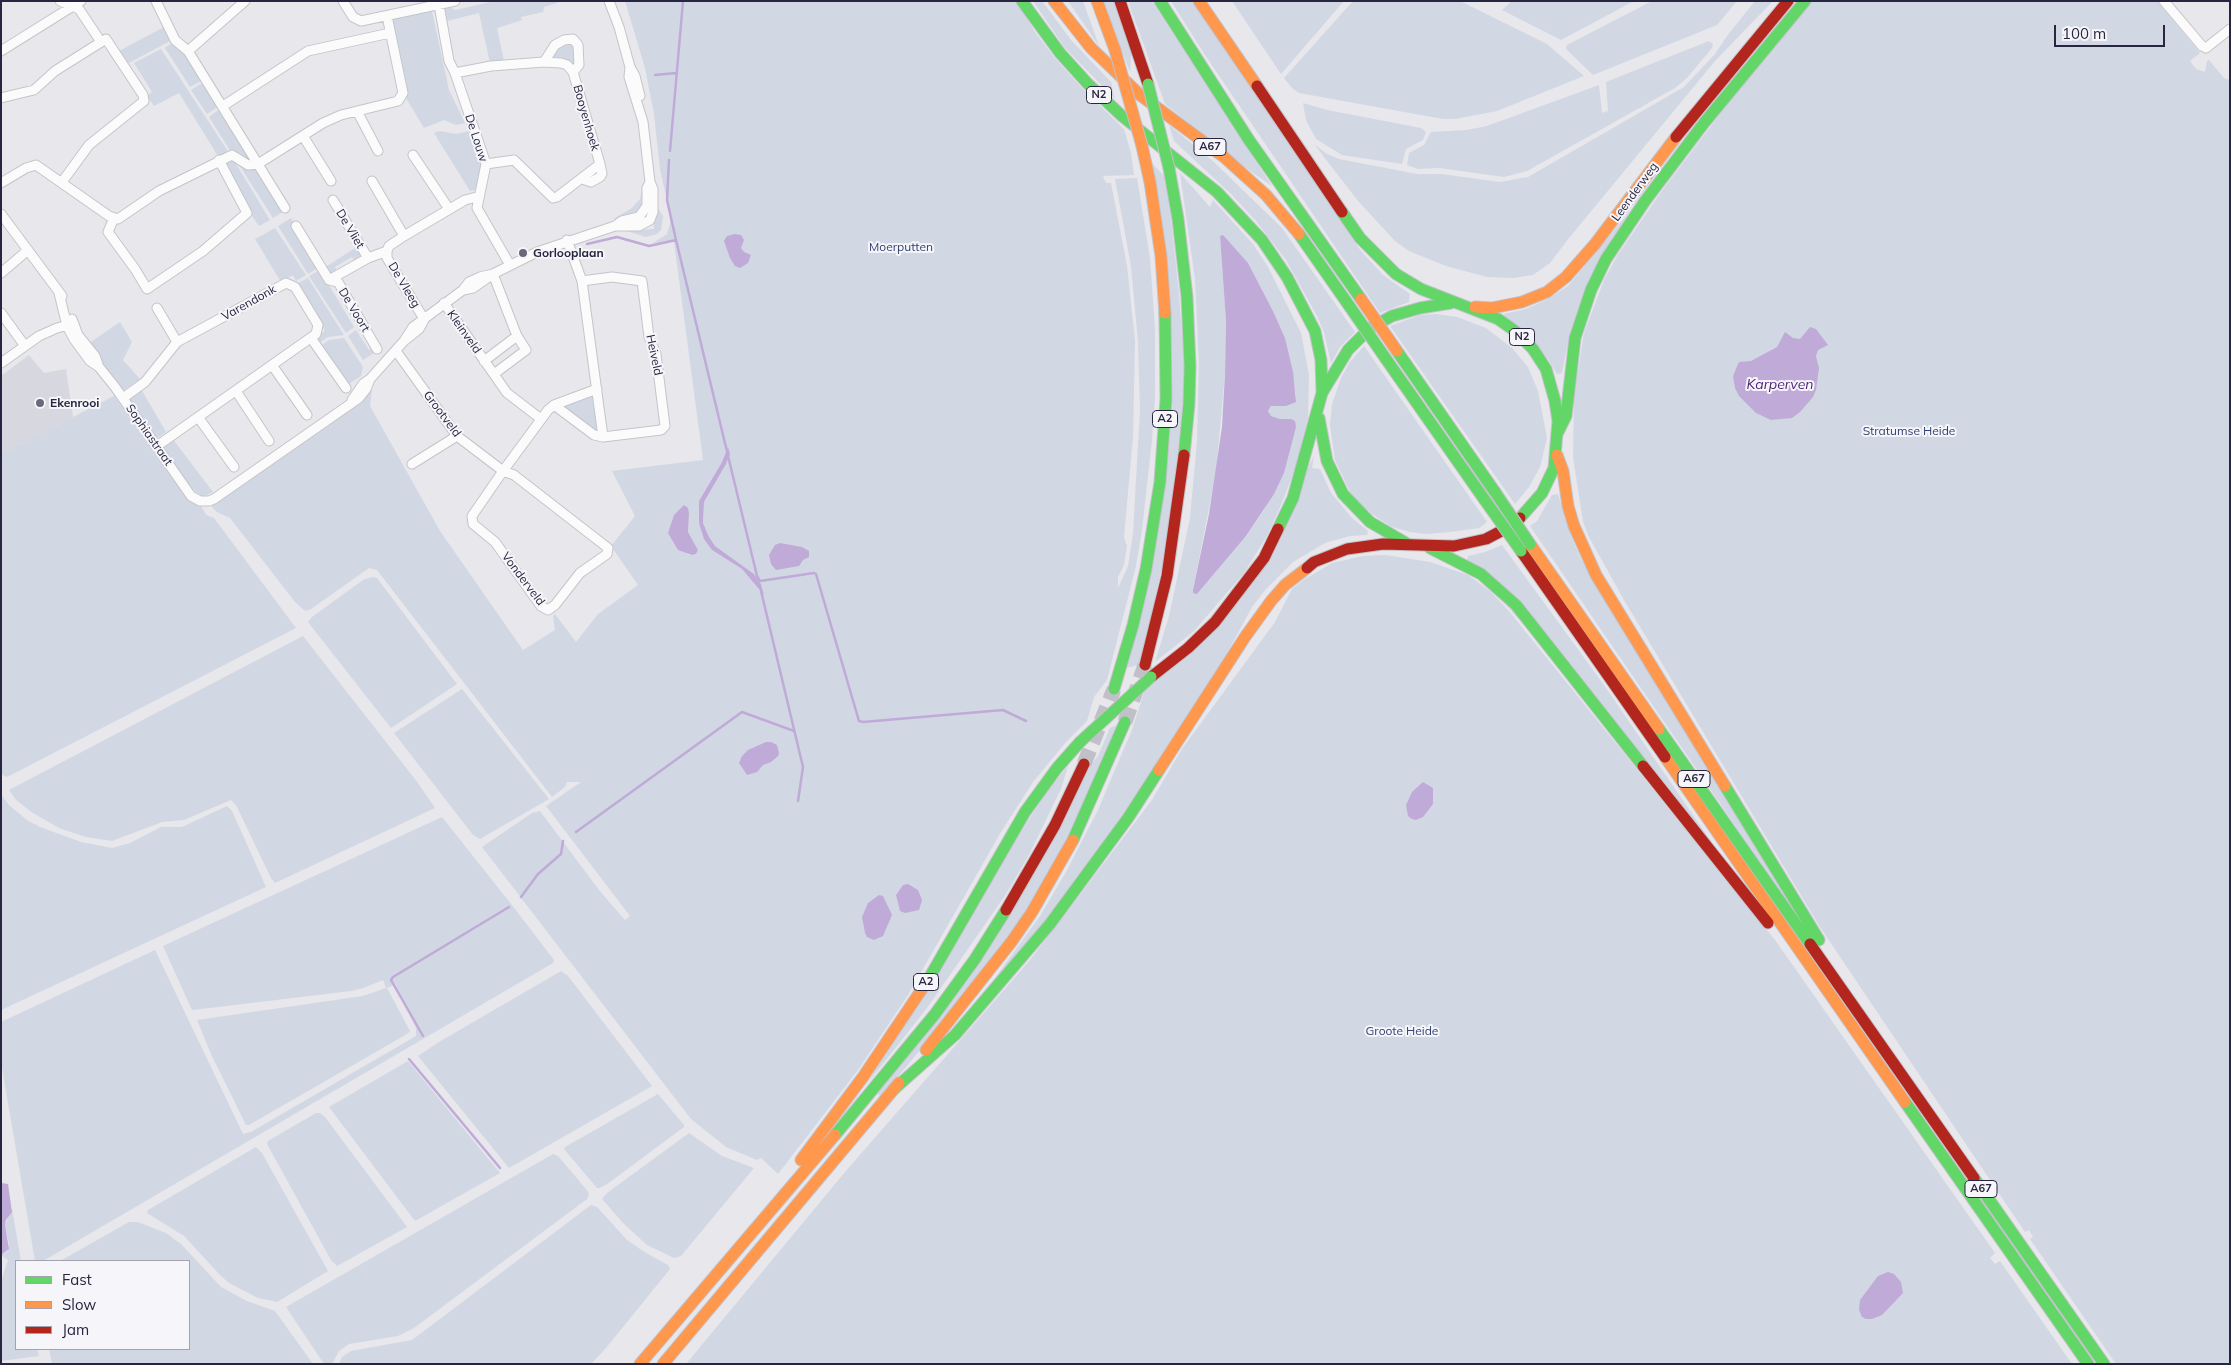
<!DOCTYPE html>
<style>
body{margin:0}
#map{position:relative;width:2231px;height:1365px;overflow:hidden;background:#e7e7ec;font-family:Mulish,sans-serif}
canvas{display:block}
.frame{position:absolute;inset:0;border:2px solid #27253f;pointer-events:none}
.legend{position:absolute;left:15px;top:1260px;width:175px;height:90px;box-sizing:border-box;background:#f6f6fa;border:1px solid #a3a2af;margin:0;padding:6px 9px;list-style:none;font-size:15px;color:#27253f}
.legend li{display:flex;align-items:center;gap:10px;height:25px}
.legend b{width:25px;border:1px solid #a3a2af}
.scale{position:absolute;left:2054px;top:25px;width:111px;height:22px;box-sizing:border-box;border:2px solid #27253f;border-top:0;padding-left:6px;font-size:15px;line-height:18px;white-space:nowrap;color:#27253f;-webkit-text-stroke:4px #f6f6fa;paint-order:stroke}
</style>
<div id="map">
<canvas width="2231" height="1365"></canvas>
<div class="frame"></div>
<ul class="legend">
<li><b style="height:6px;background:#63d668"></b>Fast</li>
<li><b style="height:6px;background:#ff974d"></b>Slow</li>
<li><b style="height:6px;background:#b3261e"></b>Jam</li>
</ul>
<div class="scale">100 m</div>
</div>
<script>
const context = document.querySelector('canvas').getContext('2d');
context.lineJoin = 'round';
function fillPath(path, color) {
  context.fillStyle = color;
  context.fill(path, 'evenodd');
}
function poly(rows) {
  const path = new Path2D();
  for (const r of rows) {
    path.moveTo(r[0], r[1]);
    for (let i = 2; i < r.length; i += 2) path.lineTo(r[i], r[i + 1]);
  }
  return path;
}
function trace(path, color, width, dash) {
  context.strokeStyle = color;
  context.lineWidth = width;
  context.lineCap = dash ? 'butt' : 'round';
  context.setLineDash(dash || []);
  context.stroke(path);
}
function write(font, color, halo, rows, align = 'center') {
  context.font = font + ' Mulish,sans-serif';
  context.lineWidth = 4;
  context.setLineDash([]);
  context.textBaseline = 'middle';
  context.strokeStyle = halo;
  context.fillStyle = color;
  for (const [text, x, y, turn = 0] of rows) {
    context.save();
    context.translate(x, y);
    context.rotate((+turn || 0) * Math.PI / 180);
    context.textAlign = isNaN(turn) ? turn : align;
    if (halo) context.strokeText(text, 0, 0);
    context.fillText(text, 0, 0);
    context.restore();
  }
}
const built = poly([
 [29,355,44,373,66,369,73,417,1,454,1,376]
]);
const green = poly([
 [495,1,563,1,544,7,543,12,521,17,522,20,497,28,504,61,490,63,479,13,447,21,444,8,449,7,455,10],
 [625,1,1017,1,1035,32,1054,57,1083,89,1124,129,1131,153,1134,175,1103,176,1106,183,1111,183,1127,266,1135,341,1133,437,1124,537,1127,546,1124,565,1118,577,1118,588,1128,566,1133,533,1140,410,1138,342,1131,266,1115,179,1137,178,1150,258,1155,328,1155,396,1152,440,1142,530,1136,566,1107,680,1094,697,1087,721,1066,742,1033,782,1001,832,908,995,858,1070,778,1174,761,1158,757,1160,726,1147,691,1119,482,847,532,813,540,811,599,890,625,920,630,916,546,806,581,782,567,782,565,787,552,797,377,570,369,568,311,609,305,611,295,602,230,518,217,512,210,505,372,390,370,406,440,531,523,650,555,630,553,616,555,614,576,642,598,614,638,585,611,546,635,516,612,471,703,460,674,242,653,243,667,234,670,224,670,215,660,169,654,114,645,68],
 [728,448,726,464,704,502,703,523,709,537,715,546,754,574,761,584,763,593,742,569,712,550,699,523,699,501,722,462],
 [684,505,689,514,688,532,698,550,696,554,692,555,687,554],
 [1033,1,1042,1,1071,40,1111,82,1115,99,1065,48],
 [1068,1,1083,1,1099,46],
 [1103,1,1115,1,1132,46,1130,72],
 [1128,1,1152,1,1272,186,1240,164,1165,104],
 [1171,1,1192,1,1361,251,1383,275,1410,294,1409,302,1380,313,1205,55],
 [1232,1,1344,1,1281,74],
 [1353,1,1460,1,1547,44,1584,76,1497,111,1455,119,1443,119,1299,93,1292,88,1284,78],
 [1512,1,1634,1,1561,40,1502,10],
 [1652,1,1737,1,1717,25,1593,75,1566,49,1567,45],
 [1755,1,1773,1,1715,61,1569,238,1550,263,1533,275,1513,278,1487,277,1446,266,1409,251,1395,241,1358,201,1314,144,1327,154,1339,159,1417,174,1441,174,1500,182,1528,177,1684,87,1715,54,1727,36],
 [1812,1,2157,1,2200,53,2190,61,2196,69,2205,72,2207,61,2209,60,2224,78,2230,80,2230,1364,2116,1364,2030,1239,2033,1237,2029,1230,2025,1232,1820,927,1624,600,1589,537,1583,522,1573,457,1574,395,1584,333,1604,280,1617,256,1661,192,1739,89],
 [432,11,449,90,465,123,456,125,444,120,424,128,406,98,390,18],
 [164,27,172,40,127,64,119,51],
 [1709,41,1713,44,1712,48,1687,78,1675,88,1527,171,1504,177,1439,168,1418,169,1407,165,1409,153,1424,145,1431,132,1467,130,1487,126,1599,85,1602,113,1608,111,1606,82],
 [173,42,188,57,203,80,190,87,165,48],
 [572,42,577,61,573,67,567,62,551,58,558,46],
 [161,49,229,153,218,156,179,93,154,106,147,96,152,92,134,63],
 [204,82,219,106,207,114,191,90],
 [1303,103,1327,110,1421,128,1426,132,1423,140,1406,149,1402,164,1342,155,1316,139,1306,120],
 [220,109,254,163,249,163,240,153,231,152,209,117],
 [1169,125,1215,163,1282,228,1355,332,1340,347,1331,363,1324,332,1317,316,1286,260,1256,221,1231,194,1174,141],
 [440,131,456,134,470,131,482,166,475,190,470,191,434,133],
 [233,159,270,220,259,226,250,213,225,160],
 [236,160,245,168,251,170,258,169,284,211,273,218],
 [1152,163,1164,176,1171,217,1179,294,1184,364,1183,401,1169,534,1141,664,1127,668,1165,482],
 [1180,173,1210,207,1213,200,1253,244,1268,267,1301,333,1309,375,1308,418,1294,472,1281,505,1267,536,1244,573,1194,631,1155,662,1169,616,1190,518,1197,442,1199,363,1195,279],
 [1220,236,1248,263,1273,311,1285,338,1296,396,1271,406,1268,411,1270,416,1280,419,1291,419,1295,427,1284,473,1260,516,1246,536,1197,594,1193,590,1216,472,1225,374,1226,321],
 [643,184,645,195,643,207,639,211,628,217,613,219,632,208,640,199],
 [654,202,663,216,661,230,657,234,646,237,627,231,654,229],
 [1630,211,1603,254,1591,276,1570,332,1562,373,1557,374,1548,359,1504,317,1504,314,1526,309,1548,299,1568,286],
 [291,218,318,268,308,274,278,226],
 [275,228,306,275,296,281,293,275,281,282,255,239],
 [355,248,358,249,362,258,355,262,352,257,335,267,338,273,331,277,324,268],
 [320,270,354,327,346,333,309,276],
 [308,278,344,335,328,337,319,343,315,338,325,331,298,283],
 [1436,314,1457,317,1486,328,1512,348,1528,367,1538,391,1547,438,1540,467,1529,487,1515,504,1390,326,1420,315],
 [120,322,132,342,123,360,140,379,122,391,88,344],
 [356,330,369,350,371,348,374,353,363,360,348,336],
 [344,338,363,367,361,376,349,384,322,345,329,340],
 [1364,346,1487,522,1479,528,1450,532,1426,534,1410,532,1392,527,1372,514,1351,494,1335,460,1330,425,1332,404,1341,378,1350,362],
 [141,389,166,432,156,439,127,398],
 [114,396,174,481,190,500,201,506,206,515,214,518,296,628,7,777,1,774,1,454],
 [594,396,599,430,597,433,563,407],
 [172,438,213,492,203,497,196,492,181,475,161,446],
 [1314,456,1312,468,1320,469,1331,493,1352,518,1368,531,1367,535,1350,536,1325,543,1293,562,1266,589,1252,607,1207,690,1124,815,1047,920,972,1010,1040,916,1066,872,1098,810,1114,772,1132,730,1145,689,1240,601],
 [1558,494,1571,536,1580,557,1795,913,1530,526,1537,521,1552,495],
 [1502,545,1604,685,1721,856,1664,782,1467,561,1468,556,1485,552],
 [1386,555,1430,562,1468,575,1490,591,1508,610,1775,940,1995,1253,1990,1258,1995,1264,2000,1261,2072,1364,686,1364,845,1172,1030,960,1152,800,1182,749,1275,622,1292,589,1305,579,1332,563,1363,556],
 [372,577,377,578,457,684,391,728,308,622,312,617,363,580],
 [303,636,418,783,435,808,275,883,271,878,236,805,231,800,184,820,162,822,112,841,86,837,59,828,33,813,16,800,9,790],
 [462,689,549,799,480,839,473,835,394,733],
 [1119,724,1070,835,1027,910,944,1021,881,1097,877,1093,938,1017,1089,767,1098,756,1110,728],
 [1068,766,1061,789,1029,855,1006,894,927,1008,867,1084,1016,840,1046,792],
 [1,795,10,806,27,820,40,827,81,842,112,848,130,843,161,827,182,827,227,806,232,811,266,887,1,1010],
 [442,817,515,909,554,960,553,963,43,1261,35,1261,1,1062,1,1022,155,950,243,1134,251,1132,416,1036,416,1028,396,988,396,984,387,988,410,1031,407,1034,249,1125,246,1125,211,1054,197,1020,363,996,386,988,383,980,363,988,351,991,193,1010,191,1008,163,946],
 [561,971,568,976,652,1086,509,1168,418,1056,439,1042],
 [408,1061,500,1173,415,1221,329,1107],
 [658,1094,684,1125,684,1127,610,1182,600,1188,597,1188,564,1149,565,1147],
 [316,1113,320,1113,325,1117,407,1227,337,1266,331,1260,267,1144,268,1141],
 [689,1133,722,1156,754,1168,681,1256,674,1258,647,1245,624,1224,602,1199,607,1193],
 [256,1147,262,1153,328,1271,277,1302,258,1298,229,1283,220,1275,184,1236,147,1213,148,1210],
 [553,1154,558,1156,586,1189,589,1194,587,1199,414,1328,398,1336,349,1344,339,1351,332,1364,324,1364,286,1307],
 [591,1205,597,1207,627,1240,646,1253,668,1265,670,1269,606,1348,591,1364,339,1364,342,1357,351,1351,412,1340],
 [12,1209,21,1261,16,1261,16,1349,37,1349,39,1356,1,1361,1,1281,8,1260,1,1255,8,1251,9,1244,5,1225],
 [129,1222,138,1222,166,1233,181,1244,221,1287,247,1301,275,1311,313,1364,52,1364,49,1349,189,1349,189,1261,60,1261]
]);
const water = poly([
 [735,234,741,235,744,240,741,248,744,252,751,255,748,263,740,268,735,266,730,258,724,241,727,236],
 [1223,235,1248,263,1273,311,1285,338,1293,372,1296,402,1286,406,1271,406,1268,411,1271,416,1280,419,1291,419,1295,421,1296,427,1284,473,1274,494,1246,536,1197,594,1193,593,1193,590,1209,514,1222,427,1225,374,1226,321,1220,236],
 [1810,327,1816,329,1828,345,1818,350,1816,356,1819,368,1816,390,1813,397,1800,412,1792,418,1771,420,1756,413,1739,396,1735,388,1733,376,1738,364,1739,362,1751,361,1777,347,1785,332,1793,338,1800,339],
 [728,447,730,454,726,464,704,502,703,523,709,537,715,546,754,574,761,584,764,595,742,569,712,550,704,539,699,523,699,501,722,462],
 [684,505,688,508,689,514,688,532,698,550,696,554,692,555,678,550,668,533,674,515],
 [780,543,802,547,809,551,809,557,803,560,799,566,776,570,771,564,769,555,775,545],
 [766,742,771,742,777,745,779,753,778,756,771,762,763,765,757,772,747,775,739,763,742,756,748,750],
 [1423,782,1433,788,1433,804,1423,817,1416,820,1412,819,1408,816,1406,805,1412,792],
 [908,884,918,890,922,900,919,910,905,913,900,911,896,895,903,885],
 [879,895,883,896,892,915,883,936,874,940,867,937,865,933,862,917,868,903],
 [1,1183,8,1184,12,1212,6,1220,5,1225,9,1249,1,1255],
 [1888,1272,1894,1274,1901,1282,1903,1293,1882,1315,1872,1319,1866,1319,1862,1317,1859,1310,1860,1300,1878,1276]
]);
const stream = poly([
 [655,75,676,73],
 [670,151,683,1],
 [676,240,757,576,760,581,814,573,816,574,859,721,863,722,1003,710,1026,721],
 [587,244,617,237,649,246,676,240,667,200,669,160],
 [761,591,803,767,798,801],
 [576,832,742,712,794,731],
 [521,897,538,874,561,854,563,841],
 [423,1036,391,980,393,977,509,907],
 [409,1059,500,1168]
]);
const highwayTunnel = poly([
 [1125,722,1145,665],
 [1084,764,1114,689]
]);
const street = poly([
 [60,1,79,9,101,42],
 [156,1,175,40,188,51,285,208],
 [343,1,353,17,361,21,455,1],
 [609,1,619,27,630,67,635,76,640,96],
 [2164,1,2202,46,2206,48,2230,29],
 [439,5,449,61,455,73,486,164,477,208,510,265],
 [1,51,81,1],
 [188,51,245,1],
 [544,62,555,45,564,40,573,39,578,45,579,65,573,72],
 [455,73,491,66,544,62,561,63,567,65,573,72,600,164,557,197,553,198,514,160,486,164],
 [1,98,34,90,55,71,106,39,143,95,144,101,89,145,62,182],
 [223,106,308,51,390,33],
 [357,111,378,151],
 [303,136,331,181],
 [413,155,449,209],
 [582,179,591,182,600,177,602,174,600,164],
 [372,181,404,236],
 [1,183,26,168,36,165,109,216,118,219,159,191,232,155,248,165,258,164,323,123,341,115,398,101,403,93,387,16],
 [333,200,368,258],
 [1,214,62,296],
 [114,218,108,232,135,269,147,289,203,251,247,213,219,160],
 [296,226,329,280,338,282,377,349],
 [615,226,639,226,650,220,653,212,653,189,650,182,643,122,629,77,630,67],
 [567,240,582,281,603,437],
 [387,251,387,258,424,319],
 [1,273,28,250],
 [329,280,368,258,387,251,389,246,404,236,465,200,477,197],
 [463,290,473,288,493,274,537,252,615,226,622,221,639,217,647,206,647,188,650,182],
 [59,293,67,326,74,339,90,361,99,367,115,387,191,496,200,501,209,501,214,499,359,398,366,389,370,379],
 [444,303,507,393,541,419],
 [157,308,177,342],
 [1,313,25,346],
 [72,319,78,335,95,356,99,367],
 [311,338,346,388],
 [404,341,413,327,463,290,469,282,480,277,493,274],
 [396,351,457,436,503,471,514,475,608,548,607,554,580,573,555,605,548,610,541,606,495,542,473,524,472,516,503,471,548,410,554,405,597,389],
 [484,361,517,336,493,274],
 [1,363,39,336,57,328,72,324],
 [272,365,307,415],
 [494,374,526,350,517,336],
 [236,391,269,441],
 [123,398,145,382,177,342,286,283,295,287,318,325,316,334,157,446],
 [352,400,363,384,370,379,404,341,419,329,424,320],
 [554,405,594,435,603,437,661,430,665,426,656,354,649,337,642,281,612,277,582,281],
 [198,417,234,467],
 [412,464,457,436]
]);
const fast = poly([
 [1022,1,1060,53,1088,84,1122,116,1217,192,1262,240,1287,277,1315,331,1321,360,1322,391],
 [1160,1,1249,140,1361,299],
 [1169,168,1178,219,1187,297,1190,366,1189,404,1184,455],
 [1342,212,1360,238,1396,274,1421,289,1498,319,1515,331,1533,349,1546,369,1555,401,1558,421,1554,468,1542,493,1520,518],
 [1299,234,1350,307],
 [1397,351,1495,492],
 [1386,359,1484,499],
 [1319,418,1327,461,1343,494,1370,522,1406,543],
 [1557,434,1566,416,1575,338,1591,290,1606,259,1645,201,1704,123,1805,1],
 [1278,529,1293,498,1322,393,1348,350,1370,328,1392,316,1420,308,1451,303],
 [1430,548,1481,574,1516,605,1643,766],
 [1114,689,1133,625,1146,569,1160,482,1166,399,1165,313],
 [1659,729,1810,944],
 [1725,786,1819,940],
 [1073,840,1125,722],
 [928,980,1025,812,1057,768,1080,742],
 [893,1090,955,1035,1050,924,1128,818,1159,770],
 [1905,1102,2088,1364],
 [835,1135,935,1014,975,959,1006,910],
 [1974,1178,2104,1364]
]);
const slow = poly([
 [1054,1,1091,48,1140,95,1224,157,1266,195,1299,234],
 [1097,1,1115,50],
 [1199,1,1257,86],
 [1142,146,1150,182,1161,256,1165,313],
 [1475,307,1492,308,1522,302,1547,292,1566,277,1595,244,1676,137],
 [1557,455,1563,471,1568,506,1574,526,1596,575,1725,786],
 [1530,544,1659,729],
 [1665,757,1905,1102],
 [1159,770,1245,637,1271,601,1285,585,1307,568],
 [926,1050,1012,941,1032,912,1073,840],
 [801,1160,863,1077,928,980],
 [640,1364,835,1135],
 [663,1364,899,1083]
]);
const jam = poly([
 [1120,1,1148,84],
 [1257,86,1342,212],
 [1676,137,1788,1],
 [1521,551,1665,757],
 [1307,568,1314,562,1347,549,1383,544,1454,546,1486,539,1509,527,1520,518],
 [1145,665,1167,576,1184,455],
 [1151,677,1188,648,1215,622,1264,558,1278,529],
 [1643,766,1768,923],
 [1006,910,1055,825,1084,764],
 [1810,944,1974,1178]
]);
const fastBridge = poly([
 [1148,84,1169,168],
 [1350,307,1386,359],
 [1495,492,1530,544],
 [1484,499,1521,551],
 [1080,742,1151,677]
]);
const slowBridge = poly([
 [1115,50,1142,146],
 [1361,299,1397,351]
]);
const markers = [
 [523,253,5,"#6a697c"],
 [40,403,5,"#6a697c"]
];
const shields = [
 [1099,95,25],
 [1210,147,32],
 [1522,337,25],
 [1165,419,25],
 [1694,779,32],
 [926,982,25],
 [1981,1189,32]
];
const shieldNames = [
 ["N2",1099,95],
 ["A67",1210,147],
 ["N2",1522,337],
 ["A2",1165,419],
 ["A67",1694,779],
 ["A2",926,982],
 ["A67",1981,1189]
];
const streetNames = [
 ["Booyenhoek",586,118,74],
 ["De Louw",476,138,72],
 ["Leenderweg",1635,192,-54],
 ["De Vliet",350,229,59],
 ["De Vleeg",404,285,59],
 ["Varendonk",249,303,-29],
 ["De Voort",354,310,59],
 ["Kleinveld",464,332,55],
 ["Heiveld",654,355,78],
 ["Grootveld",442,414,53],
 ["Sophiastraat",149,435,55],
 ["Vonderveld",523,579,53]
];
const parkNames = [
 ["Moerputten",901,247],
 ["Stratumse Heide",1909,431],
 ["Groote Heide",1402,1031]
];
const poiNames = [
 ["Gorlooplaan",533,253],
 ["Ekenrooi",50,403]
];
const waterNames = [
 ["Karperven",1780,385]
];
fillPath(built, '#d7d7df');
fillPath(green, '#d1d8e4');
fillPath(water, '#c0aad8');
trace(stream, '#c0aad8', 2.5);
trace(highwayTunnel, '#c1c0c9', 15, [15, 8]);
trace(street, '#c5c5c9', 11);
trace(fast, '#c3c2ca', 13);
trace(slow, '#c3c2ca', 13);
trace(jam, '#c3c2ca', 13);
trace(street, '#fbfbfc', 9);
trace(fast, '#63d668', 11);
trace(slow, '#ff974d', 11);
trace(jam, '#b3261e', 11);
trace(fastBridge, '#c3c2ca', 13, []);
trace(slowBridge, '#c3c2ca', 13, []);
trace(fastBridge, '#63d668', 11);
trace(slowBridge, '#ff974d', 11);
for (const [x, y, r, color] of markers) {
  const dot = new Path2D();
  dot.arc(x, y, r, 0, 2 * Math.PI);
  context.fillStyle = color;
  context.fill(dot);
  trace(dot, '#f6f6fa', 2);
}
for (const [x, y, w] of shields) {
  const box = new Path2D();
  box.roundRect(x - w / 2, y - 8.5, w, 17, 4);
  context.fillStyle = '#f6f6fa';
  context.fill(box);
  trace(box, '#27253f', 1);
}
write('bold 11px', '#27253f', null, shieldNames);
write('12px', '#27253f', '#f6f6fa', streetNames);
write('12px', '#304275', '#f6f6fa', parkNames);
write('bold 12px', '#27253f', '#f6f6fa', poiNames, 'left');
write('italic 14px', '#4e2079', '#f6f6fa', waterNames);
</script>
